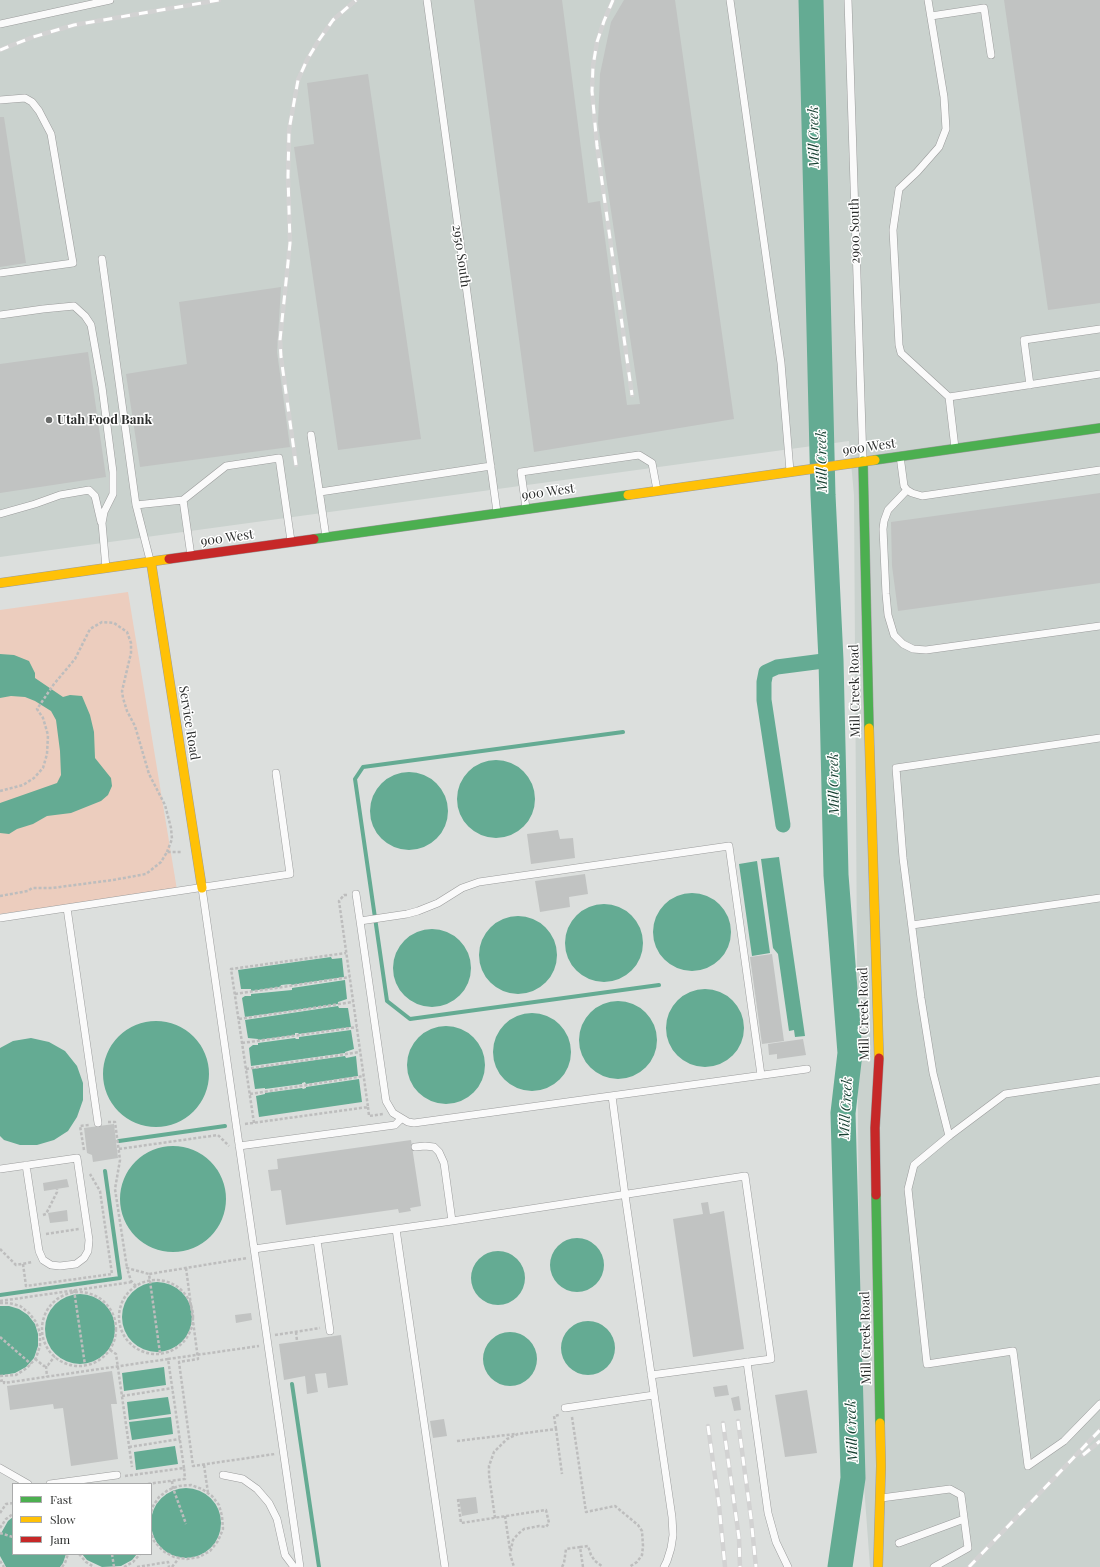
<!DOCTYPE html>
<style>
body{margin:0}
#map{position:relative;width:1100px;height:1567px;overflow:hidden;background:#dcdfdd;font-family:"Playfair Display",serif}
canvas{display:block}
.legend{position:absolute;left:12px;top:1483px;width:140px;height:72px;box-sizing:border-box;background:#fff;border:1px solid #aaabab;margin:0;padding:5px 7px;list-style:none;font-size:12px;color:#2b2d2c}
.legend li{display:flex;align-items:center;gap:8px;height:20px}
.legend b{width:20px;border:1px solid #aaabab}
</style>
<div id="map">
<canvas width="1100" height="1567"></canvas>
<ul class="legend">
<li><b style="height:5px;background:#4caf50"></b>Fast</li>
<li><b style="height:5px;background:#ffc107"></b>Slow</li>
<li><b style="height:5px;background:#c62828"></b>Jam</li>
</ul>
</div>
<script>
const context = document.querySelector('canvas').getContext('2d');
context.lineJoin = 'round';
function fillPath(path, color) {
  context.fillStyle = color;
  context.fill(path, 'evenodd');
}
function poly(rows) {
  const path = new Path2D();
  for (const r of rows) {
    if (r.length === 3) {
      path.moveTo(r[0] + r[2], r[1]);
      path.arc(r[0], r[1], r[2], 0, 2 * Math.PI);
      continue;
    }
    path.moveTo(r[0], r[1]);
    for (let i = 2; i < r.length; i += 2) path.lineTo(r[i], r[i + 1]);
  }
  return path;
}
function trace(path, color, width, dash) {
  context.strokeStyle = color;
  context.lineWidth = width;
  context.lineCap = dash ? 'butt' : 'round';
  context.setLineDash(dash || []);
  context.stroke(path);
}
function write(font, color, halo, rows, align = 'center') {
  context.font = font + ' "Playfair Display",serif';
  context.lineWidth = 3;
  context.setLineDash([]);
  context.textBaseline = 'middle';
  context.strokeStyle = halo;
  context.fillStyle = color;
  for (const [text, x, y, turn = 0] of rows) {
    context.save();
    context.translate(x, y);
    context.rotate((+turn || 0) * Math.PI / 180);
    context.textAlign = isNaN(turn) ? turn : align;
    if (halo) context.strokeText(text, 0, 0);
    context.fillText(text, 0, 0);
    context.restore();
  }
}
const built = poly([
 [0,0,1100,0,1100,1567,870,1567,860,1431,854,495,849,441,0,557]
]);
const green = poly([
 [128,592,177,890,0,914,0,610]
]);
const water = poly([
 [0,654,14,655,29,661,35,673,35,678,63,697,70,695,82,696,90,715,94,732,95,758,111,778,112,786,108,795,101,801,71,813,47,816,33,824,17,829,9,834,0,833,0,803,57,783,61,775,60,751,56,720,51,711,35,701,25,697,11,696,0,698],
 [496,799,39],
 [409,811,39],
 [779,857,805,1036,795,1037,794,1030,789,1031,778,954,773,948,761,859],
 [757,861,770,953,752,956,739,864],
 [692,932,39],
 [604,943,39],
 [518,955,39],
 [432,968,39],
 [331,957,332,959,342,958,344,977,291,985,291,984,281,985,280,987,251,991,251,989,241,989,238,970],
 [345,980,347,999,338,1002,338,1004,245,1017,242,998,245,996,251,996,251,994,292,990,292,988],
 [705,1028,39],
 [618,1040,39],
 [338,1006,339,1008,348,1008,351,1027,299,1034,298,1033,295,1033,295,1035,258,1040,258,1039,248,1038,245,1020],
 [532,1052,39],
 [156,1074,53],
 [446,1065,39],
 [351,1030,354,1049,345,1052,345,1053,251,1066,249,1048,253,1045,258,1045,258,1043,295,1038,296,1039,299,1039,299,1037],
 [31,1038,49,1042,65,1051,77,1066,83,1083,83,1100,77,1117,68,1131,54,1140,37,1145,20,1145,4,1140,0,1136,0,1048,13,1041],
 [345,1056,346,1058,356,1056,358,1076,306,1084,305,1082,302,1083,302,1084,265,1089,265,1088,255,1089,252,1069],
 [359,1079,362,1102,259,1117,256,1096,265,1094,265,1093,302,1088,303,1089,306,1088,306,1087],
 [173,1199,53],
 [577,1265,27],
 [498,1278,27],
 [157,1317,35],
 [80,1329,35],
 [0,1306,9,1306,19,1309,28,1315,35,1324,38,1334,38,1346,34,1358,26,1367,15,1373,3,1375,0,1375],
 [588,1348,27],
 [510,1359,27],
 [164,1367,166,1385,124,1391,122,1373],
 [168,1397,171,1414,129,1420,127,1402],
 [171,1417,173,1434,132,1440,129,1422],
 [175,1446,178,1464,136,1470,134,1452],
 [186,1523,35],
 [13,1517,13,1554,66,1554,63,1563,60,1567,6,1567,0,1556,0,1535,8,1521],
 [82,1554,137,1554,132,1560,121,1566,102,1567,87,1560]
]);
const stream = poly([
 [623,732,363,767,355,779,387,1001,410,1019,659,985],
 [119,1141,225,1126],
 [0,1295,120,1278,105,1171],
 [292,1384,319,1567]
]);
const canal = poly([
 [783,825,764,700,764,682,766,672,777,667,831,660]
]);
const river = poly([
 [811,0,823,495,831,660,836,875,850,1053,843,1113,853,1478,840,1567]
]);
const building = poly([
 [474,0,562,0,588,203,600,201,627,405,640,404,598,124,600,74,611,22,624,0,675,0,734,419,534,452],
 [1004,0,1100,0,1100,303,1048,310],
 [368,74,421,439,338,450,294,147,314,144,307,83],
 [0,117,4,117,26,263,0,267],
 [281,287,277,352,290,447,140,467,126,374,187,364,179,302],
 [88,352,106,477,0,493,0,364],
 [1100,493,1100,583,898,611,892,566,891,522],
 [558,830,560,839,573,838,575,858,531,864,527,834],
 [585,874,588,894,569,897,570,907,540,912,535,881],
 [772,954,784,1041,762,1044,750,957],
 [803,1039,806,1055,777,1059,777,1054,769,1055,768,1044],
 [114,1124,118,1158,93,1162,92,1155,87,1153,84,1128],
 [411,1140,421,1206,410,1208,411,1211,399,1213,398,1209,286,1225,281,1190,271,1191,268,1170,278,1169,277,1159],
 [67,1179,69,1187,44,1191,43,1183],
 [708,1202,710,1214,724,1211,744,1349,693,1357,673,1219,703,1214,701,1203],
 [67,1210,68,1221,50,1223,48,1213],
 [251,1313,252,1320,236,1323,235,1315],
 [341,1335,348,1385,328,1388,326,1373,315,1374,318,1392,307,1394,305,1376,284,1380,279,1344],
 [112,1371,117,1404,111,1404,118,1459,71,1466,63,1408,54,1409,53,1404,10,1410,7,1386],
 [727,1385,729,1395,715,1397,713,1387],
 [807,1390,817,1453,785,1457,775,1395],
 [739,1396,741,1410,734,1411,731,1398],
 [444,1419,447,1436,433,1438,430,1421],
 [476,1497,478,1513,462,1516,459,1499]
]);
const path = poly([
 [0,791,23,785,34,778,43,768,47,754,48,735,43,718,37,709,54,684,75,659,90,629,102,622,114,623,127,632,131,643,131,653,122,691,123,698,127,711,135,726,149,774,165,805,171,828,172,839,167,852],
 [0,896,28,891,32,888,52,888,113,880,146,874,161,862,167,852,181,852],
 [235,994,350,977],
 [239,1019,353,1002],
 [242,1043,357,1027],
 [246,1069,360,1052],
 [250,1094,364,1076],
 [368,1107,369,1116,383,1114],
 [108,1122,115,1122,120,1160,115,1189,127,1268],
 [254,1123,231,969,346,953],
 [245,1124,368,1107,339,901,344,895,348,895],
 [119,1149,218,1135,229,1146],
 [84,1150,80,1126,89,1125],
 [43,1215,46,1214,57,1192,57,1189],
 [46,1234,79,1229],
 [0,1249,16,1265,33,1262],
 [23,1264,26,1286,112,1274,100,1191,90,1174],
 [186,1268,198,1359,179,1362,193,1466,275,1454],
 [156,1317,37],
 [136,1286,131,1281,127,1268,149,1274],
 [79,1329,37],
 [0,1301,132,1282],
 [0,1303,9,1303,20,1306,29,1313,36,1322,40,1333,40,1346,36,1358,27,1368,16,1375,0,1376],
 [296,1332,297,1341],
 [275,1335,320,1328],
 [0,1337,31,1364],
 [110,1350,116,1354,132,1467],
 [160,1353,149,1274,247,1258],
 [35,1359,44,1366,48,1365,55,1356],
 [46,1366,47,1377],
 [0,1381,4,1380,4,1383,168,1359],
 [122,1396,173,1388],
 [572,1417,586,1512,615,1506,638,1525,642,1531,643,1546,642,1555,637,1562,629,1567],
 [556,1429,554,1416,559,1415],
 [457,1441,515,1434],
 [129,1447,180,1439],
 [204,1465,208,1493],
 [184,1468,168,1359,259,1346],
 [125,1476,184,1468,185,1479,147,1484],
 [172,1481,173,1488,186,1524],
 [458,1499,461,1523,546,1510,549,1523,546,1527,539,1526,524,1529,518,1534,513,1540,510,1554,514,1567],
 [151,1512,153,1506,159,1497,168,1490,179,1486,191,1485,202,1489,212,1496,219,1505,222,1516,223,1529,218,1541,210,1551,199,1557,187,1559,174,1557,163,1551,154,1541,151,1532],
 [0,1513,6,1504,13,1503],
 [505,1516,510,1550],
 [495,1518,489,1475,489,1466,494,1452,507,1439,518,1434,556,1429,562,1474],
 [0,1528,6,1519,13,1514],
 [0,1533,13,1537],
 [79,1554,86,1562,94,1567],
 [112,1554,114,1567],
 [0,1561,4,1567],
 [62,1567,65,1563,68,1554],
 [124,1567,133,1562,140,1554],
 [137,1567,168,1562,169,1567],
 [172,1567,179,1558],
 [562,1567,564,1563,566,1549,580,1547],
 [583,1567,580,1547,588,1546,591,1555,595,1561,603,1567]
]);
const lane = poly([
 [427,0,497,512],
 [730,0,781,363,790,471],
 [848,0,863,461],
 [928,0,944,97,946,129,939,147,917,172,899,189,893,230,899,345,901,353,949,397],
 [931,16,984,8,991,55],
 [0,24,110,0],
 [0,100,25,98,32,102,39,111,51,134,73,263,0,273],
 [102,259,136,505,150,560],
 [0,315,43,309,74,306,85,316,91,325,102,387,113,472,113,494,104,512,102,523,106,568],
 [1030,385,1024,340,1100,329],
 [311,435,326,537],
 [955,448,949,397,1100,374],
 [900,456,904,486,907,490,912,493,922,496,1100,470],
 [907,490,888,510,884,521,883,529,886,594,888,615,894,635,903,644,913,649,926,650,1100,626],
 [320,492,491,466],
 [183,500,226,466,279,458,291,541],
 [136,505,183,500,191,556],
 [526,508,521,472,639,455,652,463,657,490],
 [0,514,35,504,60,495,89,490,95,496,101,522],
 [202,888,300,1567],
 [356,894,360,921,407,914,418,911,438,903,462,888,479,882,729,846,761,1075],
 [67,908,98,1123],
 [0,918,290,874,276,773],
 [360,921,386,1101,393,1113,408,1122,414,1123,807,1069],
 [912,925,1100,898],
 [1100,1080,1005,1094,949,1136,914,1165,908,1189,927,1364,1013,1351,1028,1466,1064,1441,1100,1404],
 [612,1096,625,1195,672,1517,673,1535,671,1548,667,1561,664,1567],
 [949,1136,933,1073,921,998,903,858,896,768,1100,738],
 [239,1146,395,1125,401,1119],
 [415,1147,425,1146,434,1147,439,1152,444,1163,452,1221],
 [0,1169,77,1158,89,1240,88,1251,84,1258,76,1264,60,1266,51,1265,43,1260,39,1251,26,1165],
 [396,1229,445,1567],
 [317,1240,330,1331],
 [254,1249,452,1221,745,1176,771,1359,651,1375],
 [747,1362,768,1513,776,1542,788,1567],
 [565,1408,654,1395],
 [0,1468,28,1484],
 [223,1475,243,1479,257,1489,269,1503,277,1519,285,1555,294,1567],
 [50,1484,117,1475],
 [881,1498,950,1489,961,1495,968,1548,934,1567],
 [899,1543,964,1519]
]);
const fast = poly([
 [875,460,1100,428],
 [863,461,869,728],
 [314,539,628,495],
 [876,1195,880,1423]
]);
const slow = poly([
 [628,495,875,460],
 [151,562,202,888],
 [0,583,169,559],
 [869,728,879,1058],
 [878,1567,881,1466,880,1423]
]);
const jam = poly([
 [169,559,314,539],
 [876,1195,875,1128,879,1058]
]);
const rail = poly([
 [613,0,604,21,597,42,593,66,592,91,597,146,632,395],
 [0,50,33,37,74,25,219,0],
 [296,465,281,357,280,340,290,243,288,176,289,130,298,80,307,60,319,40,333,20,356,0],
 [738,1421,751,1518,756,1567],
 [723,1423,739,1538,740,1567],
 [708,1426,719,1505,725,1567],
 [1083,1455,1100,1441],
 [969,1567,1100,1430]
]);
const pathBridge = poly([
 [74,1290,85,1365]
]);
const markers = [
 [49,420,4,"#696b6a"]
];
const streetNames = [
 ["2900 South",855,231,-91],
 ["2950 South",461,256,82],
 ["900 West",869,447,-8],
 ["900 West",548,492,-8],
 ["900 West",227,538,-8],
 ["Mill Creek Road",855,691,-91],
 ["Service Road",189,723,81],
 ["Mill Creek Road",864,1014,-91],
 ["Mill Creek Road",866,1338,-91]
];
const poiNames = [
 ["Utah Food Bank",57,420]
];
const waterNames = [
 ["Mill Creek",814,137,-91],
 ["Mill Creek",822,461,-91],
 ["Mill Creek",834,784,-91],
 ["Mill Creek",846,1108,-87],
 ["Mill Creek",852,1431,-92]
];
fillPath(built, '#cad2ce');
fillPath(green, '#eccdbe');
fillPath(water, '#64ab93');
trace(stream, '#64ab93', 4);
trace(canal, '#64ab93', 15);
trace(river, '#64ab93', 25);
fillPath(building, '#c1c3c2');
trace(lane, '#9b9c9c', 8);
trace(fast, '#9b9c9c', 10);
trace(slow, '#9b9c9c', 10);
trace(jam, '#9b9c9c', 10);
trace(path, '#bdbdbd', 2.5, [3, 2]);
trace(lane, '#fafafa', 7);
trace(fast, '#4caf50', 9);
trace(slow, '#ffc107', 9);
trace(jam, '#c62828', 9);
trace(rail, '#d2d2d2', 4.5);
trace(rail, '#fff', 3, [9]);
trace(pathBridge, '#bdbdbd', 2.5, [3, 2]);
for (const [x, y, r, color] of markers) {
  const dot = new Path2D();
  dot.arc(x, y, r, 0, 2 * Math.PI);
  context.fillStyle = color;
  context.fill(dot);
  trace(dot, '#fff', 1.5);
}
write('13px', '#2b2d2c', '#fff', streetNames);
write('bold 13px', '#2b2d2c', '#fff', poiNames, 'left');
write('italic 14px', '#153f30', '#fff', waterNames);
</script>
